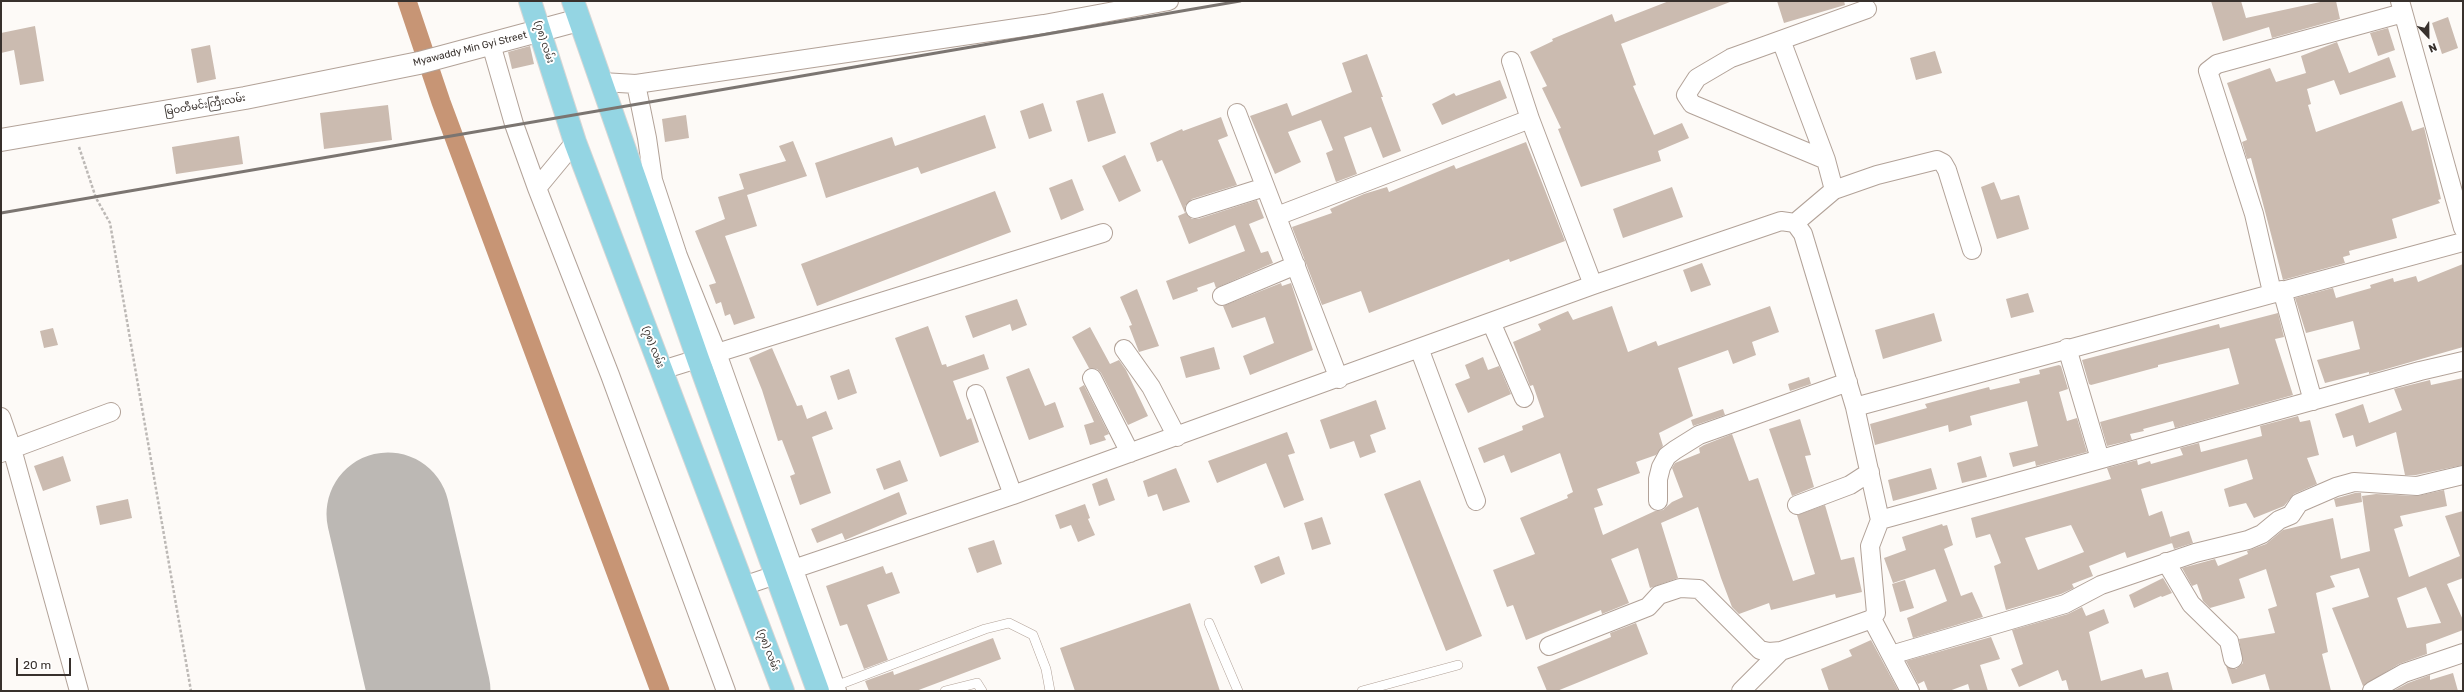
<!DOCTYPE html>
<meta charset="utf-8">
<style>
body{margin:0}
#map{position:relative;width:2464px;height:692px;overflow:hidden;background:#fdfaf7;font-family:Rubik,sans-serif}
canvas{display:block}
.frame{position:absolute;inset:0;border:2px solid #38312d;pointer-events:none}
.north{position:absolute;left:2408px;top:16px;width:40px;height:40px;-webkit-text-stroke:3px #fff;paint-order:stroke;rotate:158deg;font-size:11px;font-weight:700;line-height:16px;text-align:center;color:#38312d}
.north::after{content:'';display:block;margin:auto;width:14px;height:18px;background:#38312d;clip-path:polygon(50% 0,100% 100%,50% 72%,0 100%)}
.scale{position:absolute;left:16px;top:658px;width:55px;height:18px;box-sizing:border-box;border:2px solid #38312d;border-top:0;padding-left:5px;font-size:12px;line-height:14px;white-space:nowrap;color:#38312d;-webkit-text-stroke:3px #fff;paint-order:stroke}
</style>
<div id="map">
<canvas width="2464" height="692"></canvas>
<div class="frame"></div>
<div class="north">N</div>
<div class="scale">20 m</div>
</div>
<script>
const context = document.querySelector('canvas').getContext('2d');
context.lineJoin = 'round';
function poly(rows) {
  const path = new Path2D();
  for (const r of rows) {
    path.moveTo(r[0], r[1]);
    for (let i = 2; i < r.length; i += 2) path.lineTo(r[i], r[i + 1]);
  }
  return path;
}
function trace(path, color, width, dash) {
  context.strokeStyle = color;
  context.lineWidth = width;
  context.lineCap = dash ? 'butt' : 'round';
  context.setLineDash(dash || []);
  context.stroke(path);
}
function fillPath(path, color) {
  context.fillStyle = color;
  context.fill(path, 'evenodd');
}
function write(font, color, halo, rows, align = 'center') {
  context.font = font + ' Rubik,"Noto Sans Myanmar",sans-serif';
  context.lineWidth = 4;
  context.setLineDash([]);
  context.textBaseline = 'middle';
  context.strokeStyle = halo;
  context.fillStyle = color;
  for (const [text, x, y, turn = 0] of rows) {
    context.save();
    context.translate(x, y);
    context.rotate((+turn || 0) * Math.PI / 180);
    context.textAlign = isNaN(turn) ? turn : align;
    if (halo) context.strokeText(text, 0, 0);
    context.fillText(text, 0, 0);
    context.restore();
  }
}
const canal = poly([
 [407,1,441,102,660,691]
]);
const runway = poly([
 [388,514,429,691]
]);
const building = poly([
 [1669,1,1730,2,1621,44,1636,85,1633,86,1654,135,1682,123,1689,138,1658,151,1661,161,1581,187,1558,129,1561,128,1542,88,1547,86,1530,52,1553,41,1552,39,1612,14,1615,22],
 [1777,1,1844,1,1845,5,1784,23],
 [2211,1,2241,1,2246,18,2325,1,2336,1,2340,19,2272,38,2269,27,2223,41],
 [2448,17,2458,48,2442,54,2432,23],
 [35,26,44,81,20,85,14,50,1,53,1,33],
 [2388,28,2395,50,2378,56,2370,33],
 [2337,42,2349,73,2389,57,2396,77,2340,95,2334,80,2307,89,2311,104,2308,105,2316,132,2402,101,2412,131,2424,127,2441,199,2438,200,2440,203,2392,219,2397,238,2349,251,2350,255,2343,257,2345,263,2283,280,2251,158,2247,159,2242,142,2247,140,2227,83,2270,68,2276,82,2306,73,2301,56],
 [210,45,216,79,197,83,191,49],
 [530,46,534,64,512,69,508,52],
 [1935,51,1942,73,1916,80,1910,58],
 [1367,54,1383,97,1381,97,1401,151,1383,158,1371,127,1344,137,1357,174,1336,182,1326,153,1333,150,1321,120,1288,132,1301,162,1275,174,1250,116,1287,103,1292,116,1352,92,1342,63],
 [1500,80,1507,98,1442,125,1432,104,1454,93,1456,96],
 [1103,93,1116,133,1088,142,1076,101],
 [1043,103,1052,131,1029,139,1020,111],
 [388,105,392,140,324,149,320,113],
 [686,115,689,138,665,142,662,119],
 [985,115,996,148,921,174,918,167,826,198,815,163,892,137,895,146],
 [1221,117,1228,136,1218,140,1237,185,1192,199,1185,206,1185,212,1192,219,1198,219,1257,200,1264,218,1249,224,1261,253,1268,251,1273,263,1216,288,1214,282,1197,288,1198,291,1173,300,1166,281,1245,251,1235,225,1189,244,1178,216,1185,213,1162,160,1157,162,1150,143,1182,129,1183,131],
 [239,136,243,164,176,174,172,147],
 [793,141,807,176,747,195,757,226,725,236,755,318,734,325,730,314,725,316,721,302,716,304,709,285,716,283,695,231,725,219,718,197,744,189,739,174,786,161,779,146],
 [1526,142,1565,241,1510,262,1509,259,1369,313,1361,291,1322,305,1292,227,1332,213,1330,209,1364,194,1387,187,1389,192,1454,165,1456,169],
 [1125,155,1141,191,1119,202,1102,166],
 [1072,179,1084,210,1061,220,1049,188],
 [1994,182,2001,200,2019,195,2029,229,1997,239,1981,187],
 [1672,187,1683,217,1623,238,1613,209],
 [995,191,1011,232,817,306,801,264],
 [1702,263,1711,285,1691,292,1683,270],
 [2463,264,2463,347,2369,374,2369,372,2325,383,2317,360,2360,349,2353,321,2306,333,2295,298,2333,288,2336,298,2371,288,2370,285,2393,278,2394,282,2416,276,2418,282],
 [1281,283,1282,286,1291,283,1313,350,1250,375,1243,356,1274,343,1265,317,1232,328,1223,306],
 [1137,289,1159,346,1139,352,1129,326,1132,325,1120,297],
 [2028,293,2034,312,2011,318,2006,299],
 [1017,299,1027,325,1012,331,1010,324,973,338,965,316],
 [1612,306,1628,352,1656,341,1658,346,1770,306,1779,332,1752,342,1756,355,1733,364,1728,350,1678,368,1693,416,1659,433,1663,446,1656,455,1636,462,1640,473,1597,489,1603,505,1594,508,1603,535,1655,511,1663,510,1672,502,1683,497,1672,468,1675,463,1700,453,1699,448,1704,445,1732,434,1749,481,1758,478,1793,581,1815,574,1797,515,1825,505,1841,560,1854,557,1862,592,1836,598,1835,594,1771,610,1769,603,1739,614,1732,607,1721,578,1698,507,1661,523,1678,578,1650,588,1638,548,1611,559,1629,603,1602,614,1601,610,1526,640,1513,605,1507,607,1493,570,1535,554,1520,518,1568,498,1567,495,1573,492,1560,453,1511,473,1504,455,1484,463,1478,448,1523,430,1522,426,1544,417,1533,385,1530,386,1513,342,1541,330,1538,324,1568,311,1573,320],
 [1934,313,1942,341,1883,359,1875,330],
 [2278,313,2284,337,2275,339,2293,395,2175,428,2173,421,2143,429,2144,431,2130,434,2132,440,2107,446,2100,422,2239,384,2229,348,2158,365,2158,367,2091,385,2089,384,2082,360,2219,324,2220,328],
 [928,326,942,365,946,364,947,367,984,354,989,369,953,381,967,420,971,418,979,442,940,457,895,338],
 [1090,327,1110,364,1119,360,1126,370,1148,416,1128,425,1101,373,1097,369,1089,368,1072,337],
 [53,328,58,345,44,348,40,331],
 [1214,347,1220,369,1186,378,1180,357],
 [772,348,797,406,802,405,807,419,826,411,833,429,812,437,831,493,800,505,790,476,795,474,782,440,778,441,762,390,749,358],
 [1483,357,1488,370,1499,366,1511,394,1468,413,1455,384,1470,378,1465,365],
 [2059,365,2061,366,2068,389,2059,392,2067,421,2077,418,2087,452,2036,466,2035,461,2013,467,2009,453,2038,446,2027,401,1970,416,1972,425,1949,432,1948,425,1875,445,1870,424,1927,408,1925,404,1989,387,1990,390,2020,383,2019,379,2040,374,2039,370],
 [1029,368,1045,406,1055,402,1064,427,1029,440,1006,377],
 [849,369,857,393,838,400,830,376],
 [1809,377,1811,384,1790,391,1788,384],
 [2463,378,2463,465,2416,475,2405,475,2396,432,2356,447,2353,435,2343,438,2335,414,2363,404,2369,423,2402,410,2394,389,2430,380,2431,385],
 [1084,385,1109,434,1104,436,1106,440,1090,445,1084,425,1094,422,1079,388],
 [1376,400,1386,429,1370,435,1376,452,1360,458,1354,441,1330,449,1320,420],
 [1723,409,1725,415,1693,426,1691,420],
 [2298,416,2300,422,2310,420,2319,455,2307,458,2317,484,2294,494,2284,506,2254,518,2246,503,2229,507,2224,489,2253,479,2247,459,2141,489,2149,516,2162,511,2172,543,2127,558,2125,552,2089,566,2093,576,2072,584,2074,588,2061,594,2006,610,1994,566,2001,563,1990,534,1976,538,1971,518,2111,479,2107,468,2137,460,2138,465,2150,461,2151,464,2183,455,2180,448,2199,443,2201,452,2262,436,2260,426],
 [2071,525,2084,552,2038,570,2025,538],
 [1800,419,1811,455,1805,456,1814,487,1792,496,1769,429],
 [1287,432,1295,453,1288,455,1304,500,1284,508,1266,463,1217,483,1208,461],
 [63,456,71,481,43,491,34,466],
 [1981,456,1987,477,1962,483,1957,463],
 [900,460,908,481,884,490,876,469],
 [1176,468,1190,502,1163,511,1157,494,1148,497,1143,481],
 [1931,468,1937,489,1893,501,1888,480],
 [1107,478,1115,500,1099,506,1092,484],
 [1420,480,1482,636,1446,651,1384,494],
 [2444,490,2447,506,2400,516,2403,526,2394,529,2409,577,2460,556,2445,516,2463,511,2463,578,2447,584,2463,620,2463,630,2426,644,2427,654,2399,664,2363,686,2332,608,2369,597,2359,568,2330,576,2335,587,2316,593,2328,652,2322,654,2331,691,2270,691,2265,674,2232,684,2226,666,2236,669,2243,663,2239,639,2275,633,2268,609,2277,606,2266,569,2239,579,2245,598,2210,608,2203,601,2197,584,2192,586,2182,568,2215,559,2218,566,2248,554,2247,551,2266,544,2283,530,2333,518,2341,559,2370,551,2362,496,2376,494,2417,496],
 [2426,587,2441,623,2407,628,2397,598],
 [899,492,907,514,845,540,842,533,817,543,811,529],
 [2355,493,2361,493,2362,502,2336,507,2334,499],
 [128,499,132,518,100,525,96,506],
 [1085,504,1090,518,1088,519,1095,535,1078,542,1071,525,1060,529,1055,515],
 [1322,517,1331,544,1312,550,1304,523],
 [1942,524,1943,526,1947,525,1953,545,1944,549,1961,596,1972,592,1983,617,1913,638,1907,618,1947,601,1935,569,1893,583,1884,558,1906,550,1902,537],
 [2189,531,2193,543,2174,549,2170,537],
 [994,540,1002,564,977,573,968,548],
 [1279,556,1285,574,1261,584,1254,566],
 [883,566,886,574,892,572,900,593,867,605,888,660,864,669,847,624,840,626,826,586],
 [2163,578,2172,593,2162,597,2161,596,2134,608,2129,595],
 [1905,580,1914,608,1900,612,1892,584],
 [1190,603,1220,691,1075,691,1060,648],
 [2082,607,2086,616,2104,609,2109,623,2089,632,2101,681,2142,669,2145,678,2168,672,2173,691,2069,691,2066,680,2062,681,2058,670,2019,687,2011,669,2023,664,2012,630,2068,614],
 [1636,623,1648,654,1557,691,1547,691,1537,667,1611,637,1610,633],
 [1991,637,2000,659,1980,665,1988,691,1970,691,1968,684,1949,691,1928,691,1924,681,1918,684,1906,661],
 [993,638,1001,659,916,691,869,691,865,681,893,671,894,675],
 [1871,640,1898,690,1829,691,1821,669,1852,656,1849,650],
 [2453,673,2458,691,2393,691,2408,683,2430,675,2430,680]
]);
const path = poly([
 [79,147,96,198,110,223,191,691]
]);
const lane = poly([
 [1209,623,1238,691],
 [833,687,985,629,1009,623,1033,635,1046,669,1050,691],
 [945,691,977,683,982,691],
 [1362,691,1458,665]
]);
const street = poly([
 [2400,1,2463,228],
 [1781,40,1826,160,1834,190],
 [491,44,514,124,537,188,610,375,726,691],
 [1511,61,1530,119],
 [602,82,636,84,1044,24,1169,1],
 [636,84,647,138,653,180,678,256,717,353,837,691],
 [1237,113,1339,379],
 [1826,160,1692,104,1686,95,1697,78,1731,58,1867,9],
 [537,188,575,142],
 [1195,209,1265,187],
 [1277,216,1530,119,1593,285],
 [1795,223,1834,190,1877,175,1937,160,1943,163,1947,170,1972,250],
 [2282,290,2313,401],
 [2272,292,2254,214,2208,71,2217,64,2403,13],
 [1222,296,1296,265],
 [1491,322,1524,398],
 [1419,348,1476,501],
 [2067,348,2100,459],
 [1124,349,1151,387,1177,437],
 [662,370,1103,233],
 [1092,378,1130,453],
 [976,394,1013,495],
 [1855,407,2463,242],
 [1,417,12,449,79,691],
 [1,453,111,412],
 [1658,501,1658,479,1661,467,1667,456,1675,450,1699,435,1848,382],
 [1797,505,1850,485,1870,472],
 [1880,520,2420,371,2463,361],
 [2166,562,2191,604,2229,641,2233,659],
 [743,586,1013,495,1593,285,1781,221,1795,223,1803,234,1855,407,1880,520,1870,546,1876,613,1872,619,1781,651,1769,652,1760,650,1699,589,1680,588,1659,595,1648,607,1549,646],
 [1872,619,1910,691],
 [1891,655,2065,604,2101,585,2195,553,2248,540,2262,534,2279,520,2291,515,2299,503,2336,487,2354,482,2417,486,2463,475],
 [1741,691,1781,651],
 [2372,691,2404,673,2463,653]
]);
const secondary = poly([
 [1,140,245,98,419,63,579,20]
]);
const primary = poly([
 [530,1,575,142,783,691],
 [573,1,698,359,818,691]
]);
const rail = poly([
 [1,213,1240,1]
]);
const streetNames = [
 ["(၇၈) လမ်း",544,42,72],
 ["Myawaddy Min Gyi Street",470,49,-14],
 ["မြဝတီမင်းကြီးလမ်း",205,105,-10],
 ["(၇၈) လမ်း",653,347,69],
 ["(၇၈) လမ်း",768,650,69]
];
trace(canal, '#c79575', 19);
trace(runway, '#bcb8b4', 123);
fillPath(building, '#cbbbb0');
trace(lane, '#b2a298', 10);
trace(street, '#b2a298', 20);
trace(secondary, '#b2a298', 24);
trace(primary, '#d7d6d5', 24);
trace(path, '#bdb9b6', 2.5, [3, 2]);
trace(lane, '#fff', 9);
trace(street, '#fff', 18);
trace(secondary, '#fff', 22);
trace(primary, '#94d5e3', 22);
trace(rail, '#7b7571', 3);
write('10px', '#38312d', '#fff', streetNames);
</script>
